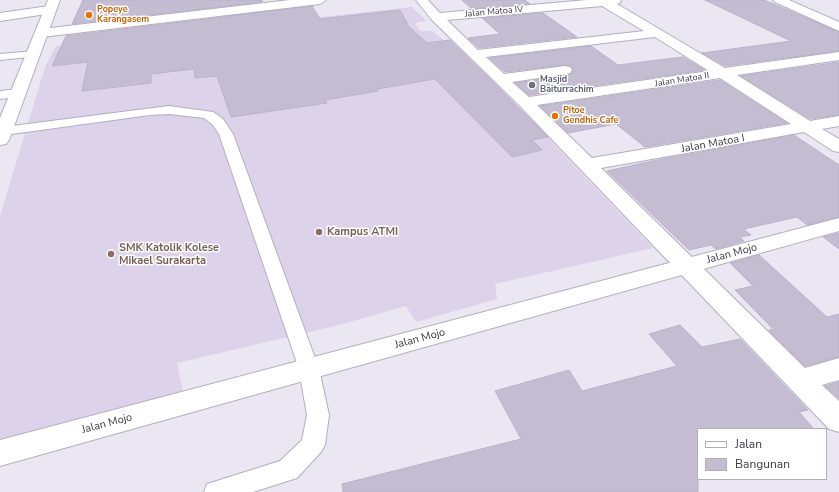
<!DOCTYPE html>
<style>
body{margin:0}
#map{position:relative;width:839px;height:492px;overflow:hidden;background:#ebe7f2;font-family:"Nunito Sans",sans-serif}
canvas{display:block}
.legend{position:absolute;left:697px;top:428px;width:130px;height:52px;box-sizing:border-box;background:#fff;border:1px solid #b1afb4;margin:0;padding:5px 7px;list-style:none;font-size:12px;color:#3b3644}
.legend li{display:flex;align-items:center;gap:8px;height:20px}
.legend b{width:20px;border:1px solid #b1afb4}
</style>
<div id="map">
<canvas width="839" height="492"></canvas>
<ul class="legend">
<li><b style="height:5px;background:#fff"></b>Jalan</li>
<li><b style="height:11px;background:#c4bdd2"></b>Bangunan</li>
</ul>
</div>
<script>
const context = document.querySelector('canvas').getContext('2d');
context.lineJoin = 'round';
function fillPath(path, color) {
  context.fillStyle = color;
  context.fill(path, 'evenodd');
}
function poly(rows) {
  const path = new Path2D();
  for (const r of rows) {
    path.moveTo(r[0], r[1]);
    for (let i = 2; i < r.length; i += 2) path.lineTo(r[i], r[i + 1]);
  }
  return path;
}
function trace(path, color, width, dash) {
  context.strokeStyle = color;
  context.lineWidth = width;
  context.lineCap = dash ? 'butt' : 'round';
  context.setLineDash(dash || []);
  context.stroke(path);
}
function write(font, color, halo, rows, align = 'center') {
  context.font = font + ' "Nunito Sans",sans-serif';
  context.lineWidth = 3;
  context.setLineDash([]);
  context.textBaseline = 'middle';
  context.strokeStyle = halo;
  context.fillStyle = color;
  for (const [text, x, y, turn = 0] of rows) {
    context.save();
    context.translate(x, y);
    context.rotate((+turn || 0) * Math.PI / 180);
    context.textAlign = isNaN(turn) ? turn : align;
    if (halo) context.strokeText(text, 0, 0);
    context.fillText(text, 0, 0);
    context.restore();
  }
}
const education = poly([
 [412,7,427,21,414,23,421,31,432,31,485,72,653,248,495,284,497,299,416,322,406,306,339,325,177,363,183,392,0,440,0,216,45,67,56,46]
]);
const building = poly([
 [83,0,262,0,262,2,72,24,83,0],
 [462,0,525,0,530,4,472,9,462,0],
 [705,0,764,0,839,32,839,51,725,66,702,53,791,41,705,0],
 [312,6,320,19,400,10,409,27,427,43,450,40,548,137,532,140,542,150,512,157,435,79,377,89,378,91,325,100,327,103,231,117,217,76,195,78,194,69,151,74,151,83,82,91,88,62,52,66,66,36,312,6],
 [543,13,577,37,479,48,468,38,500,34,482,18,543,13],
 [591,46,618,65,683,57,705,70,529,95,515,83,570,74,573,69,570,66,565,65,505,72,489,58,591,46],
 [839,62,839,115,810,119,741,76,839,62],
 [720,80,787,123,645,147,616,124,568,133,540,106,720,80],
 [794,135,839,165,839,217,807,225,797,217,744,229,751,235,740,237,744,241,716,249,711,245,689,250,607,171,657,160,794,135],
 [839,233,839,249,823,237,839,233],
 [759,255,827,317,839,314,839,357,805,366,770,332,769,330,773,329,735,290,753,286,730,263,759,255],
 [680,325,702,347,740,339,808,410,799,412,814,429,698,429,698,492,343,492,342,484,521,439,495,391,569,370,582,391,677,366,649,334,680,325],
 [839,382,839,399,825,386,839,382]
]);
const service = poly([
 [34,51,39,54,38,56,0,60,0,54,34,51],
 [19,89,25,93,23,96,0,99,0,91,19,89],
 [169,106,213,112,223,119,233,134,319,369,329,415,325,445,321,452,297,478,253,492,204,492,207,484,280,461,302,440,307,415,299,369,219,134,213,125,204,118,169,114,150,115,4,135,0,134,0,128,4,127,169,106]
]);
const minor = poly([
 [290,0,326,0,320,4,42,37,35,33,42,29,290,0],
 [416,0,428,0,440,13,587,0,621,0,620,3,617,4,725,68,839,52,839,60,737,75,810,121,839,116,839,126,822,129,839,139,839,152,833,151,804,132,601,168,805,368,839,358,839,380,822,385,839,401,839,432,829,429,519,105,432,20,416,0],
 [602,6,644,31,478,50,447,20,602,6],
 [655,37,709,71,529,97,512,82,565,74,570,73,572,70,570,67,565,66,504,74,486,57,655,37],
 [720,78,791,124,592,158,537,105,720,78],
 [773,0,789,0,839,22,839,31,775,2,773,0],
 [49,6,53,7,55,10,53,13,0,21,0,13,49,6]
]);
const tertiary = poly([
 [48,0,60,0,9,140,6,144,0,145,0,118,48,0],
 [839,218,839,231,0,466,0,440,839,218]
]);
const markers = [
 [89,15,4,"#e8710a"],
 [532,85,4,"#6b7280"],
 [555,116,4,"#e8710a"],
 [319,232,4,"#8d6e63"],
 [111,254,4,"#8d6e63"]
];
const farFoodnames = [
 ["Popeye",97,10],
 ["Karangasem",97,20],
 ["Pitoe",563,111],
 ["Gendhis Cafe",563,121]
];
const farStreetnames = [
 ["Jalan Matoa IV",494,12,-5],
 ["Jalan Matoa II",682,80,-9]
];
const farWorshipnames = [
 ["Masjid",540,80],
 ["Baiturrachim",540,90]
];
const streetNames = [
 ["Jalan Matoa I",713,144,-10],
 ["Jalan Mojo",732,254,-15],
 ["Jalan Mojo",420,339,-15],
 ["Jalan Mojo",107,424,-15]
];
const educationNames = [
 ["Kampus ATMI",327,232],
 ["SMK Katolik Kolese",119,248],
 ["Mikael Surakarta",119,261]
];
fillPath(education, '#dcd2e9');
fillPath(building, '#c4bdd2');
trace(building, '#bab1cc', 1);
trace(service, '#b4adbf', 2);
trace(minor, '#b4adbf', 2);
trace(tertiary, '#b4adbf', 2);
fillPath(service, '#fff');
fillPath(minor, '#fff');
fillPath(tertiary, '#fff');
for (const [x, y, r, color] of markers) {
  const dot = new Path2D();
  dot.arc(x, y, r, 0, 2 * Math.PI);
  context.fillStyle = color;
  context.fill(dot);
  trace(dot, '#fff', 1.5);
}
write('bold 9px', '#c56008', '#fff', farFoodnames, 'left');
write('9px', '#3b3644', '#fff', farStreetnames);
write('bold 9px', '#5b616d', '#fff', farWorshipnames, 'left');
write('11px', '#3b3644', '#fff', streetNames);
write('bold 11px', '#785e54', '#fff', educationNames, 'left');
</script>
